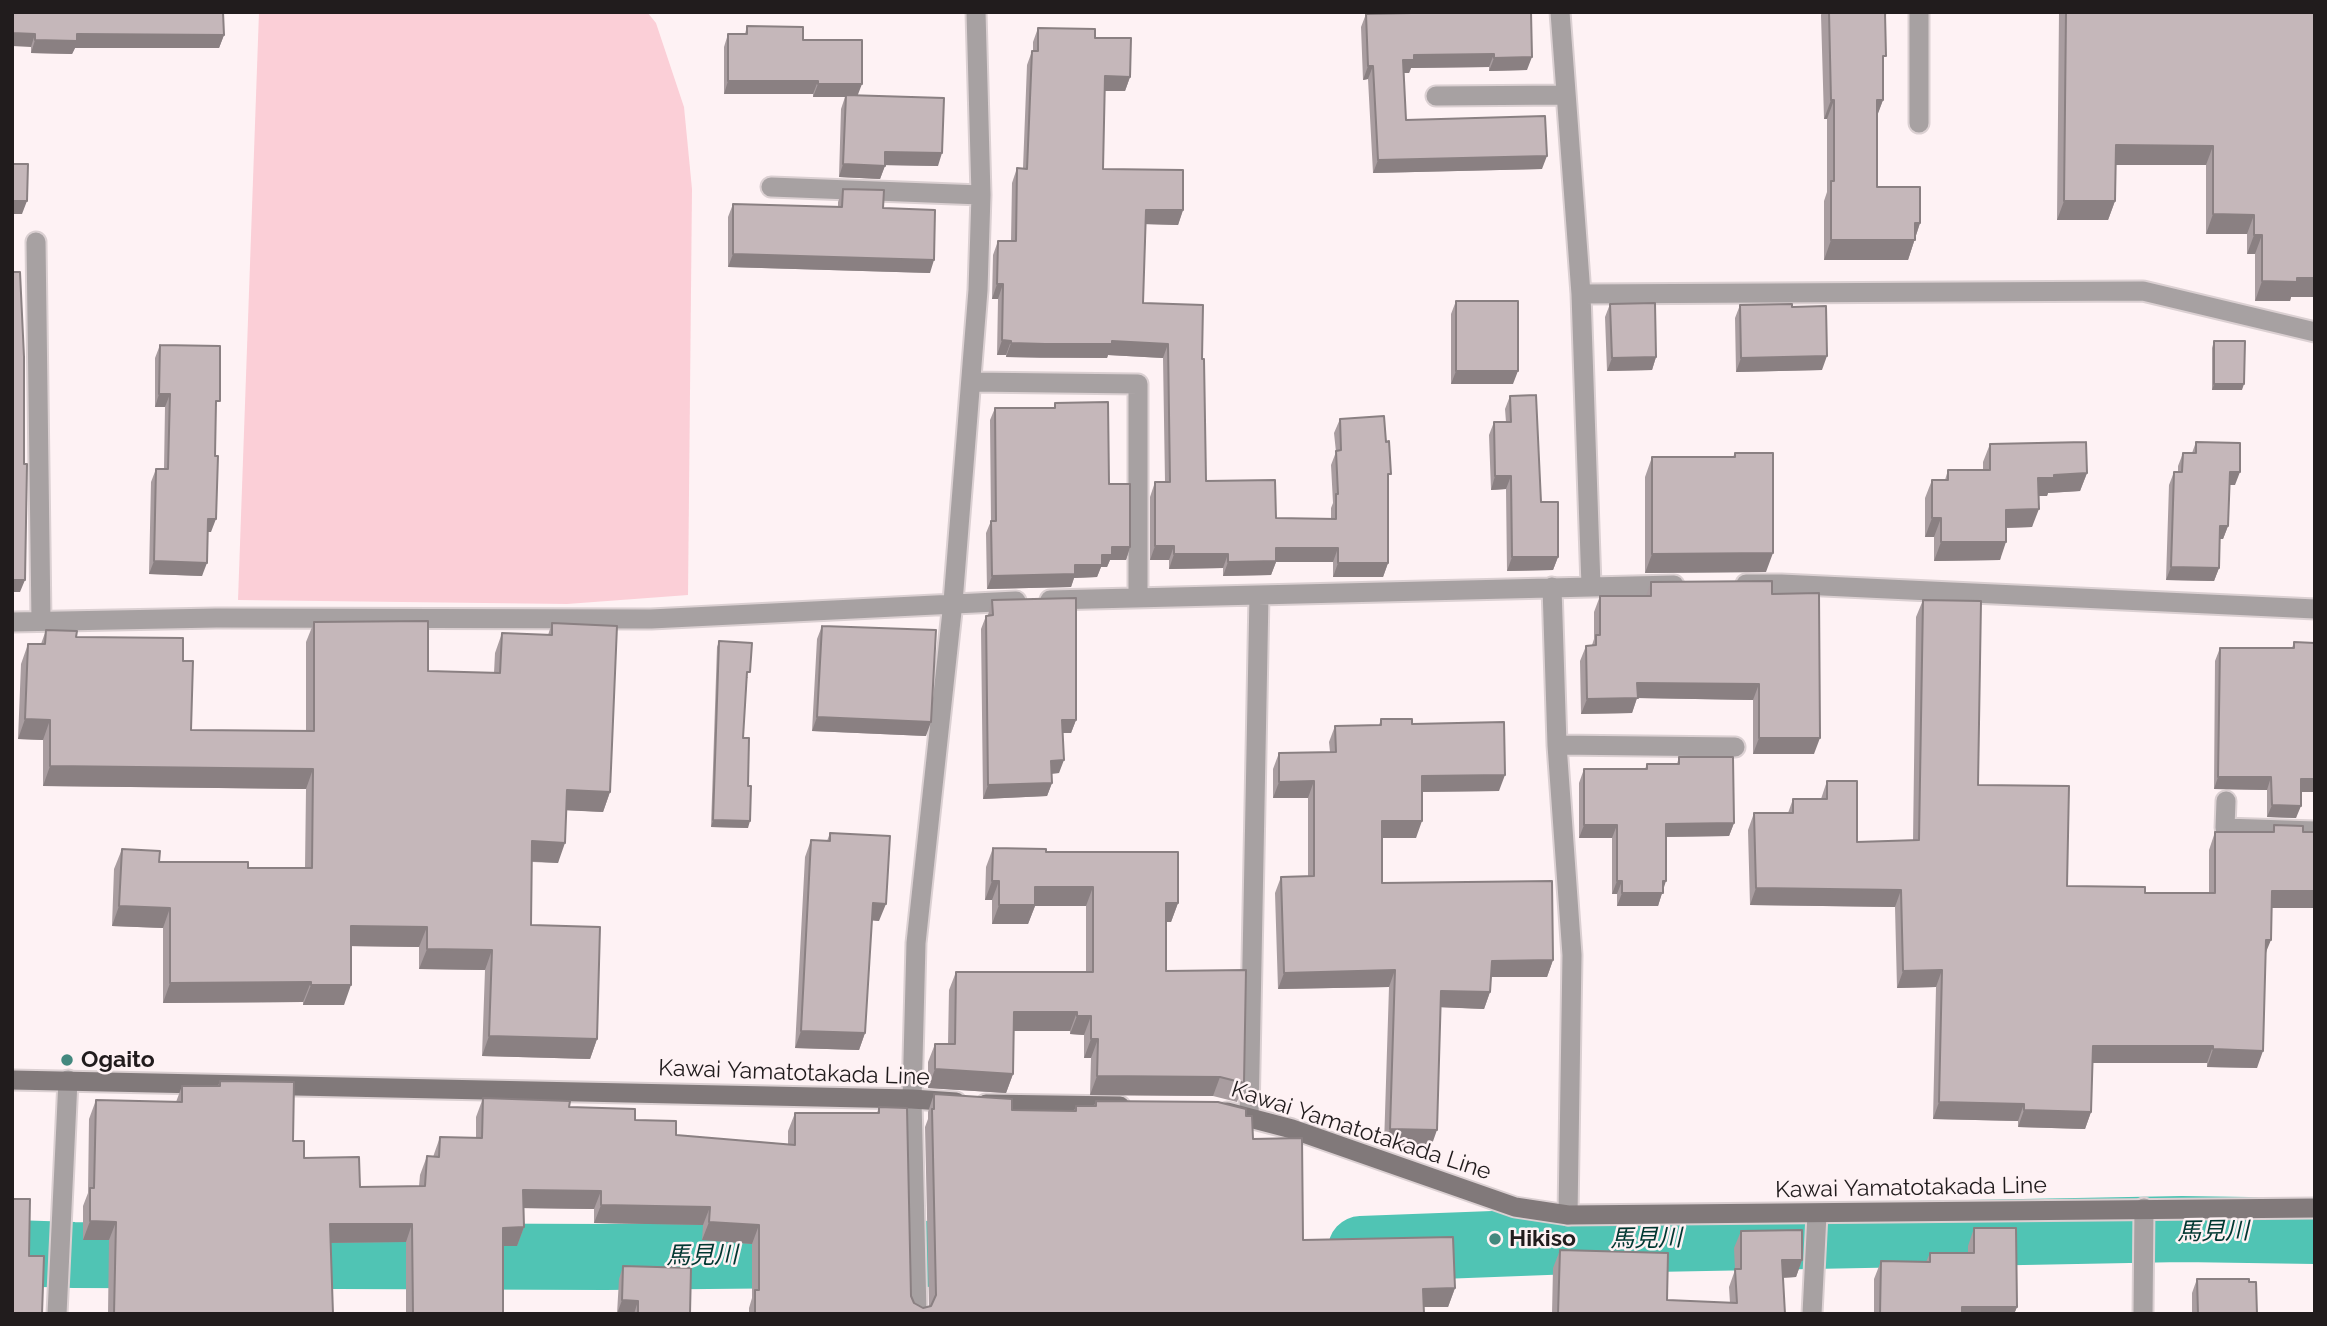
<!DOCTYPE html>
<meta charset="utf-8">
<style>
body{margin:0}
#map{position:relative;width:2327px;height:1326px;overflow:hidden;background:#fef2f4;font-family:Raleway,sans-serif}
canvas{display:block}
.frame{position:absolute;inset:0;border:14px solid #211c1d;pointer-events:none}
</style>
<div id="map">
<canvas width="2327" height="1326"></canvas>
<div class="frame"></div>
</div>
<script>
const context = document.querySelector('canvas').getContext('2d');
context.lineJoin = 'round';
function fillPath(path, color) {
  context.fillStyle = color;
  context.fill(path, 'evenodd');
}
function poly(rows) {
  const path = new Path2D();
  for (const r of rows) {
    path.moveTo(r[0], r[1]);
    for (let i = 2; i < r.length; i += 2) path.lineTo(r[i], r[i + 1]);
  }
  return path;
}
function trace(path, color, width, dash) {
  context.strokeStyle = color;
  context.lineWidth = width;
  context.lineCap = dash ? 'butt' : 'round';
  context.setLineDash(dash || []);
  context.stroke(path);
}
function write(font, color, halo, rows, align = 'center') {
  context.font = font + ' Raleway,"Noto Sans JP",sans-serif';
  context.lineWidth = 5;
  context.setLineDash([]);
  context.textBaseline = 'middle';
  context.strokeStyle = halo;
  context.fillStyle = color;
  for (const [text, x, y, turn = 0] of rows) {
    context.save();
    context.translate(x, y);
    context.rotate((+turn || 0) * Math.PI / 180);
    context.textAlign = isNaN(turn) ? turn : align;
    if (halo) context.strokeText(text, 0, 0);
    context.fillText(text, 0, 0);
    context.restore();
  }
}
const green = poly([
 [259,12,647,12,656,23,684,107,692,189,688,595,567,604,238,600]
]);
const river = poly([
 [1361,1249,1599,1240,2182,1229,2315,1231],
 [12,1253,74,1255,605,1257,1019,1253]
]);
const minor = poly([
 [1560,12,1581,294,1591,586],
 [1436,96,1566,95],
 [1919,123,1919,12],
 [771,187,981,195],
 [36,242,41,621],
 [1581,294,2143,291,2315,332],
 [971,382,1138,384,1138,598],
 [1746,584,1781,584,2315,609],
 [1552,587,1557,745,1572,955,1568,1215],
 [1050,600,1674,585],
 [12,622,216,618,651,619,1016,601],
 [1557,745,1735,747],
 [2226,801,2225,828,2315,831],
 [1249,1118,1259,595],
 [57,1314,68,1080],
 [917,1314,912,1099,916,943,953,602,978,290,981,195,976,12],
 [1812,1314,1817,1214],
 [2143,1314,2144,1208]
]);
const secondary = poly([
 [12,1080,912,1099,956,1102],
 [986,1104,1120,1106],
 [1227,1112,1292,1129,1515,1207,1568,1215,2315,1208]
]);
const wall = poly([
 [12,12,224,35,219,48,75,48,72,54,31,53,31,47],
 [1458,12,1527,70,1489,71,1489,67,1411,68,1409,73,1404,73,1406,120,1542,169,1373,173,1368,79,1363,80,1361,27,1366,14],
 [1822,12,1887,12,1885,18,1883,64,1883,100,1877,115,1877,187,1920,223,1908,260,1824,260,1824,201,1827,192,1827,119,1824,119,1821,15],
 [2059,12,2315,12,2315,297,2291,297,2290,301,2255,301,2255,254,2247,254,2247,234,2206,234,2206,165,2116,165,2115,201,2108,220,2057,220],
 [747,26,803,40,858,96,938,166,885,165,880,179,839,177,841,109,845,97,813,97,813,94,724,94,724,47,728,34,745,34],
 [1038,28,1095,38,1130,77,1125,91,1104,91,1103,169,1183,210,1178,225,1146,224,1143,303,1202,359,1206,481,1276,518,1331,519,1331,508,1333,503,1331,465,1336,452,1334,433,1340,419,1388,483,1388,563,1383,577,1333,577,1333,562,1276,562,1271,575,1223,576,1223,568,1169,569,1169,560,1150,560,1150,497,1155,482,1165,482,1163,358,1108,355,1107,358,1040,358,1006,357,1006,355,997,355,998,299,992,299,993,255,998,241,1011,241,1012,183,1017,168,1023,168,1027,65,1032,51,1033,51,1033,42],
 [843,189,883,208,930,273,728,267,728,217,733,204,838,207,838,202],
 [1456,301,1513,384,1451,384,1451,314],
 [1610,304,1656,357,1652,370,1607,371,1605,317],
 [1740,305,1792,307,1822,370,1736,372,1735,318],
 [2214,341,2242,390,2212,390,2212,348],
 [160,345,216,412,211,532,208,532,202,576,149,574,151,482,156,469,164,469,165,407,155,407,155,358],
 [1510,396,1541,502,1558,557,1553,570,1507,571,1506,489,1491,490,1489,435,1494,422,1506,422,1505,409],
 [1055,403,1109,484,1130,547,1126,560,1110,560,1107,567,1101,567,1097,577,1074,578,1071,587,987,589,986,533,991,521,990,420,995,408,1054,408],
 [2196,442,2235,485,2229,485,2228,526,2223,539,2220,539,2219,568,2214,581,2166,580,2169,485,2174,472,2178,472,2178,466,2183,453,2192,453],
 [1990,444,2087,473,2080,491,2048,493,2047,496,2039,496,2032,527,2006,528,2000,560,1934,561,1934,537,1925,537,1925,498,1932,480,1945,480,1948,470,1983,470,1983,462],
 [1735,453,1766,572,1645,573,1645,477,1652,457,1733,457],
 [1651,582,1772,594,1814,754,1753,754,1753,700,1637,698,1632,713,1581,714,1580,661,1586,646,1592,645,1594,639,1594,612,1600,596,1646,596],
 [992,600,1076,720,1071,733,1063,733,1059,773,1051,774,1052,783,1047,796,983,799,981,629,986,616,988,615],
 [1923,600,1978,785,2067,886,2145,893,2209,893,2209,850,2215,832,2271,832,2274,825,2303,832,2315,832,2315,908,2272,908,2266,954,2257,1068,2207,1067,2207,1063,2092,1063,2091,1112,2085,1129,2018,1127,2018,1121,1933,1119,1936,987,1897,988,1895,907,1750,905,1748,830,1754,813,1788,813,1793,799,1821,799,1827,781,1857,842,1913,841,1916,617],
 [314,622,428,671,494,673,495,653,502,633,548,635,552,623,610,792,603,812,567,810,558,863,532,862,531,925,597,1039,590,1059,482,1056,485,970,419,969,419,947,351,946,344,1005,303,1005,303,1002,163,1003,163,928,112,926,114,869,122,849,159,862,248,868,305,868,306,789,43,786,43,740,18,739,21,664,28,644,41,644,46,630,183,661,191,730,306,731,306,642],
 [822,626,926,736,812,731,817,639],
 [719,641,748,678,747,678,743,738,748,828,711,827,717,647],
 [2294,642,2315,792,2301,792,2296,818,2267,817,2267,790,2214,789,2215,661,2220,648,2292,648],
 [1381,719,1412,724,1499,791,1422,792,1416,838,1382,838,1382,883,1553,960,1547,977,1491,977,1490,992,1484,1009,1440,1007,1431,1147,1384,1145,1389,987,1278,989,1275,893,1281,877,1308,876,1308,798,1273,798,1273,769,1279,753,1330,752,1329,742,1335,726,1379,725],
 [1679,757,1734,823,1729,836,1666,837,1663,889,1658,906,1617,906,1617,894,1612,894,1612,838,1579,838,1579,783,1584,769,1645,769,1647,764,1677,764],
 [830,833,879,921,872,920,865,1033,859,1050,795,1048,805,857,811,840,827,841],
 [993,848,1046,852,1178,903,1171,922,1166,922,1166,971,1244,1083,1237,1102,1213,1096,1090,1095,1091,1058,1084,1058,1084,1035,1070,1034,1070,1031,1013,1031,1013,1074,1006,1093,928,1088,928,1062,935,1044,948,1044,949,990,956,972,1086,972,1086,906,1035,906,1028,924,992,924,992,900,985,900,986,867],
 [220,1081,293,1141,304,1158,360,1187,419,1186,420,1175,427,1156,433,1157,440,1137,476,1138,476,1117,483,1098,569,1107,635,1120,676,1135,788,1144,788,1131,795,1113,877,1113,879,1107,911,1296,914,1303,923,1308,929,1306,925,1127,928,1119,928,1112,934,1094,1012,1110,1074,1111,1076,1106,1094,1106,1096,1101,1246,1116,1253,1139,1303,1240,1455,1288,1448,1307,1423,1307,1424,1314,749,1314,749,1308,752,1298,752,1244,702,1240,703,1225,594,1223,594,1209,523,1208,524,1227,517,1246,503,1246,503,1314,406,1314,406,1242,331,1243,333,1314,108,1314,109,1240,83,1240,83,1206,88,1193,89,1119,96,1100,176,1102,182,1086,218,1086],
 [1974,1228,2017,1307,2014,1314,1874,1314,1874,1279,1881,1261,1926,1262,1930,1253,1968,1253,1968,1246],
 [1741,1231,1802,1260,1796,1277,1783,1278,1785,1314,1552,1314,1553,1268,1560,1250,1667,1300,1730,1303,1729,1287,1735,1270,1734,1248],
 [623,1266,690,1314,617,1314,619,1279],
 [2197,1279,2249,1282,2257,1314,2192,1314,2192,1293]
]);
const shadedWall = poly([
 [12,33,35,34,31,47,12,46],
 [77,34,224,35,219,48,75,48,72,54,31,53,35,40],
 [1494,54,1489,67,1411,68,1409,73,1398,73,1403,60,1414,55],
 [1532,57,1527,70,1489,71,1494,58],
 [1368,66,1373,66,1368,79,1363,80],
 [1105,76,1130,77,1125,91,1100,91],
 [728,81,818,81,813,94,724,94],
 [818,84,862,84,857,97,813,97],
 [1831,100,1834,100,1827,119,1824,119],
 [1877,100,1883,100,1876,119],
 [2116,145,2213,146,2206,165,2109,165],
 [885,152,942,153,938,166,880,165],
 [1547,156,1542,169,1373,173,1378,160],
 [843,164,885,166,880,179,839,177],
 [12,201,27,201,22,214,12,214],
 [2064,201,2115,201,2108,220,2057,220],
 [1146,210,1183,210,1178,225,1141,224],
 [2213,214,2254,215,2247,234,2206,234],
 [1915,223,1920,223,1908,260,1824,260,1831,240],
 [2254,235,2262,235,2255,254,2247,254],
 [733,254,934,260,930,273,728,267],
 [2297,278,2315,278,2315,297,2291,297,2290,301,2255,301,2262,281],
 [997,284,1003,284,998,299,992,299],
 [1002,340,1011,341,1006,355,997,355],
 [1112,341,1168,344,1163,358,1108,355,1107,358,1006,357,1011,343],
 [1827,356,1822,370,1736,372,1741,358],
 [1656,357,1652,370,1607,371,1612,358],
 [1456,371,1518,371,1513,384,1451,384],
 [2214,384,2244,384,2242,390,2212,390],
 [159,394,170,394,165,407,155,407],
 [2230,472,2240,472,2235,485,2225,485],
 [2087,473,2080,491,2048,493,2047,496,2032,496,2038,478,2054,475],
 [1495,476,1511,476,1506,489,1491,490],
 [2039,509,2032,527,2000,528,2006,510],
 [1932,518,1941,518,1934,537,1925,537],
 [208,519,216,519,211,532,203,532],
 [2220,526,2228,526,2223,539,2215,539],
 [1941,542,2006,542,2000,560,1934,561],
 [1155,546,1174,546,1169,560,1150,560],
 [1112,547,1130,547,1126,560,1110,560,1107,567,1101,567,1097,577,1074,578,1071,587,987,589,992,576,1075,565,1102,555],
 [1276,548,1338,548,1333,562,1276,562,1271,575,1223,576,1228,562],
 [1773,553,1766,572,1645,573,1652,554],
 [1174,554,1228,554,1223,568,1169,569],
 [1512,557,1558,557,1553,570,1507,571],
 [154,561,207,563,202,576,149,574],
 [1338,563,1388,563,1383,577,1333,577],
 [2171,567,2219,568,2214,581,2166,580],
 [12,580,25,580,20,592,12,592],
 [1637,683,1759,684,1753,700,1637,698,1632,713,1581,714,1587,699],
 [817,717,931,722,926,736,812,731],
 [25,719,50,720,43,740,18,739],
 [1062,720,1076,720,1071,733,1057,733],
 [1759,738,1820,738,1814,754,1753,754],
 [1064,760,1059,773,1046,774,1051,761],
 [50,766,313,769,306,789,43,786],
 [1505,775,1499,791,1416,792,1422,776],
 [2218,777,2271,777,2267,790,2214,789],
 [2301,779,2315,779,2315,792,2296,792],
 [1314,781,1308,798,1273,798,1279,782],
 [1052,783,1047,796,983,799,988,785],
 [567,790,610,792,603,812,560,810],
 [2272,805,2301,806,2296,818,2267,817],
 [713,820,750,821,748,828,711,827],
 [1382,821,1422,821,1416,838,1376,838],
 [1734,823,1729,836,1661,837,1666,824],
 [1584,825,1617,825,1612,838,1579,838],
 [532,841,565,843,558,863,525,861],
 [992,881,999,881,992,900,985,900],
 [1617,881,1622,881,1617,894,1612,894],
 [1663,881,1666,881,1658,906,1617,906,1622,893],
 [1035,887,1093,887,1086,906,1035,906,1028,924,992,924,999,905],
 [1756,888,1901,890,1895,907,1750,905],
 [2272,891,2315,891,2315,908,2266,908],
 [873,903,886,904,879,921,867,920],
 [1166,903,1178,903,1171,922,1159,922],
 [119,906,170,908,163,928,112,926],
 [351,926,427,927,419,947,344,946],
 [2266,940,2271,940,2264,957],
 [427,949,492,950,485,970,419,969],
 [1553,960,1547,977,1486,977,1492,961],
 [1395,970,1389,987,1278,989,1284,973],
 [1942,970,1936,987,1897,988,1903,971],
 [311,982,303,1002,163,1003,170,983],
 [311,985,351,985,344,1005,303,1005],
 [1441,991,1490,992,1484,1009,1435,1007],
 [1014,1012,1077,1012,1070,1031,1007,1031],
 [1077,1016,1091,1016,1084,1035,1070,1034],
 [801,1031,865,1033,859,1050,795,1048],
 [489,1036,597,1039,590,1059,482,1056],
 [1091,1039,1098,1039,1091,1058,1084,1058],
 [2093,1046,2213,1046,2207,1063,2086,1063],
 [2213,1049,2263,1051,2257,1068,2207,1067],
 [935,1069,1013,1074,1006,1093,928,1088],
 [1097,1076,1220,1077,1213,1096,1090,1095],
 [1939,1102,2024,1104,2018,1121,1933,1119],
 [2024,1110,2091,1112,2085,1129,2018,1127],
 [1390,1129,1437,1130,1431,1147,1384,1145],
 [523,1190,601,1191,594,1209,516,1208],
 [601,1205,710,1207,703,1225,594,1223],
 [90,1221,116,1222,109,1240,83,1240],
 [709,1222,759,1225,752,1244,702,1240],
 [330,1224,412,1224,406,1242,323,1243],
 [524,1227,517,1246,496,1246,503,1228],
 [1782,1260,1802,1260,1796,1277,1775,1278],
 [1455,1288,1448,1307,1416,1307,1423,1289],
 [622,1300,638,1301,634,1314,617,1314],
 [1962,1307,2017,1307,2014,1314,1960,1314]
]);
const building = poly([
 [12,12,223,12,224,35,77,34,77,41,35,40,35,34,12,33,12,12],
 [1458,12,1531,12,1532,57,1494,58,1494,54,1414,55,1414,60,1403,60,1406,120,1545,116,1547,156,1378,160,1373,66,1368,66,1366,14,1458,12],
 [1829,12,1887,12,1885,13,1886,56,1883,56,1883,100,1877,100,1877,187,1920,187,1920,223,1915,223,1915,240,1831,240,1831,181,1834,181,1834,100,1831,100,1829,12],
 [2066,12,2315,12,2315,278,2297,278,2297,282,2262,281,2262,235,2254,235,2254,215,2213,214,2213,146,2116,145,2115,201,2064,201,2066,12],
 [747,26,803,27,803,40,862,40,862,84,818,84,818,81,728,81,728,34,747,34,747,26],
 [1038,28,1095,29,1095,38,1131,38,1130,77,1105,76,1103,169,1183,170,1183,210,1146,210,1143,303,1203,305,1202,359,1204,359,1206,481,1275,480,1276,518,1336,519,1336,494,1338,494,1336,451,1341,450,1340,419,1384,416,1386,442,1389,441,1391,474,1388,474,1388,563,1338,563,1338,548,1276,548,1276,561,1228,562,1228,554,1174,554,1174,546,1155,546,1155,482,1170,482,1168,344,1112,341,1112,344,1045,344,1011,343,1011,341,1002,340,1003,284,997,284,998,241,1016,241,1017,168,1027,169,1032,51,1038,51,1038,28],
 [846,95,944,98,942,153,885,152,885,166,843,164,846,95],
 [12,164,28,164,27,201,12,201,12,164],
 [843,189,884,190,883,208,935,210,934,260,733,254,733,204,842,207,843,189],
 [12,272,20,272,24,357,24,464,27,464,25,580,12,580,12,272],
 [1456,301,1518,301,1518,371,1456,371,1456,301],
 [1655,303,1656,357,1612,358,1610,304,1655,303],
 [1792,304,1792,307,1826,306,1827,356,1741,358,1740,305,1792,304],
 [2214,341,2245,341,2244,384,2214,384,2214,341],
 [160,345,220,346,220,401,216,401,215,456,218,456,216,519,208,519,207,563,154,561,156,469,168,469,170,394,159,394,160,345],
 [1536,395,1541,502,1558,502,1558,557,1512,557,1511,476,1495,476,1494,422,1511,422,1510,396,1536,395],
 [1108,402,1109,484,1130,484,1130,547,1112,547,1112,555,1102,555,1102,565,1075,565,1075,574,992,576,991,521,996,521,995,408,1055,408,1055,403,1108,402],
 [2086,442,2087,473,2054,475,2054,478,2038,478,2039,509,2006,510,2006,542,1941,542,1941,518,1932,518,1932,480,1948,480,1948,470,1990,470,1990,444,2086,442],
 [2196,442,2240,443,2240,472,2230,472,2228,526,2220,526,2219,568,2171,567,2174,472,2182,472,2183,453,2196,453,2196,442],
 [1735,453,1773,453,1773,553,1652,554,1652,457,1735,457,1735,453],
 [1772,581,1772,594,1819,593,1820,738,1759,738,1759,684,1637,683,1638,698,1587,699,1586,646,1596,645,1596,635,1600,635,1600,596,1651,596,1651,582,1772,581],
 [1076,598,1076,720,1062,720,1064,760,1051,761,1052,783,988,785,986,616,993,615,992,600,1076,598],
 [1923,600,1981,601,1978,785,2069,786,2067,886,2145,887,2145,893,2215,893,2215,832,2274,832,2274,825,2303,826,2303,832,2315,832,2315,891,2272,891,2271,940,2266,940,2263,1051,2213,1049,2213,1046,2093,1046,2091,1112,2024,1110,2024,1104,1939,1102,1942,970,1903,971,1901,890,1756,888,1754,813,1793,813,1793,799,1827,799,1827,781,1857,781,1857,842,1919,840,1923,600],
 [428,621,428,671,500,673,502,633,552,635,552,623,617,626,610,792,567,790,565,843,532,841,531,925,600,927,597,1039,489,1036,492,950,427,949,427,927,351,926,351,985,311,985,311,982,170,983,170,908,119,906,122,849,160,851,159,862,248,862,248,868,312,868,313,769,50,766,50,720,25,719,28,644,45,644,46,630,77,631,76,637,183,638,183,661,193,661,191,730,314,731,314,622,428,621],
 [822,626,936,630,931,722,817,717,822,626],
 [719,641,752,643,750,672,747,672,743,738,749,738,748,786,751,786,750,821,713,820,719,641],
 [2294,642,2315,643,2315,779,2301,779,2301,806,2272,805,2271,777,2218,777,2220,648,2294,648,2294,642],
 [1381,719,1412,719,1412,724,1504,722,1505,775,1422,776,1422,821,1382,821,1382,883,1552,881,1553,960,1492,961,1490,992,1441,991,1437,1130,1390,1129,1395,970,1284,973,1281,877,1314,876,1314,781,1279,782,1279,753,1336,752,1335,726,1381,725,1381,719],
 [1679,757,1733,757,1734,823,1666,824,1666,881,1663,881,1663,893,1622,893,1622,881,1617,881,1617,825,1584,825,1584,769,1647,769,1647,764,1679,764,1679,757],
 [830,833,890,836,886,904,873,903,865,1033,801,1031,811,840,830,841,830,833],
 [993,848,1046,849,1046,852,1178,852,1178,903,1166,903,1166,971,1246,970,1244,1083,1220,1077,1097,1076,1098,1039,1091,1039,1091,1016,1077,1016,1077,1012,1014,1012,1013,1074,935,1069,935,1044,955,1044,956,972,1093,972,1093,887,1035,887,1035,905,999,905,999,881,992,881,993,848],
 [220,1081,294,1082,293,1141,304,1141,304,1158,359,1157,360,1187,425,1186,427,1156,439,1157,440,1137,482,1138,483,1098,570,1101,569,1107,635,1109,635,1120,676,1121,676,1135,795,1145,795,1113,879,1113,879,1107,907,1108,911,1296,914,1303,923,1308,931,1306,936,1295,932,1109,934,1109,934,1094,1012,1099,1012,1110,1076,1111,1076,1106,1096,1106,1096,1101,1218,1102,1246,1109,1246,1116,1252,1116,1253,1139,1302,1138,1303,1240,1453,1237,1455,1288,1423,1289,1424,1314,755,1314,755,1290,759,1290,759,1225,709,1222,710,1207,601,1205,601,1191,523,1190,524,1227,503,1228,503,1314,413,1314,412,1224,330,1224,333,1314,114,1314,116,1222,90,1221,90,1188,94,1188,96,1100,182,1102,182,1086,220,1086,220,1081],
 [12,1199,30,1199,29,1256,44,1256,42,1314,12,1314,12,1199],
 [1974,1228,2016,1228,2017,1307,1962,1307,1962,1314,1880,1314,1881,1261,1930,1262,1930,1253,1974,1253,1974,1228],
 [1802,1230,1802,1260,1782,1260,1785,1314,1558,1314,1560,1250,1668,1253,1667,1300,1737,1303,1735,1269,1741,1269,1741,1231,1802,1230],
 [623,1266,691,1268,690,1314,638,1314,638,1301,622,1300,623,1266],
 [2197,1279,2249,1279,2249,1282,2256,1282,2257,1314,2198,1314,2197,1279]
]);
const markers = [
 [67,1060,7,"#43887e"],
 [1495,1239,7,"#43887e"]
];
const poiNames = [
 ["Ogaito",81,1060],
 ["Hikiso",1509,1239]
];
const streetNames = [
 ["Kawai Yamatotakada Line",794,1073,2],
 ["Kawai Yamatotakada Line",1361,1131,18],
 ["Kawai Yamatotakada Line",1911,1188,-1]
];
const waterNames = [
 ["馬見川",2213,1232,-1],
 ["馬見川",1646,1239,-1],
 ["馬見川",702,1256,-1]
];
fillPath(green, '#fbcfd7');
trace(river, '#50c4b4', 66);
trace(minor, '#dbd0d2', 23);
trace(secondary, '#dbd0d2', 23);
trace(minor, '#a7a1a2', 19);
trace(secondary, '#81797a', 19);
fillPath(wall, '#a99da0');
fillPath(shadedWall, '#8a8082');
fillPath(building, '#c5b7ba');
trace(building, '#8a8082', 2);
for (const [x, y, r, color] of markers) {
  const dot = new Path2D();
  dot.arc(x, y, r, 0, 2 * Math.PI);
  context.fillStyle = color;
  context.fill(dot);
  trace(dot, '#fef2f4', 2.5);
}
write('bold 23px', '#211c1d', '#fef2f4', poiNames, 'left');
write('23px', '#211c1d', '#fef2f4', streetNames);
write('italic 24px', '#003731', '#fef2f4', waterNames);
</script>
